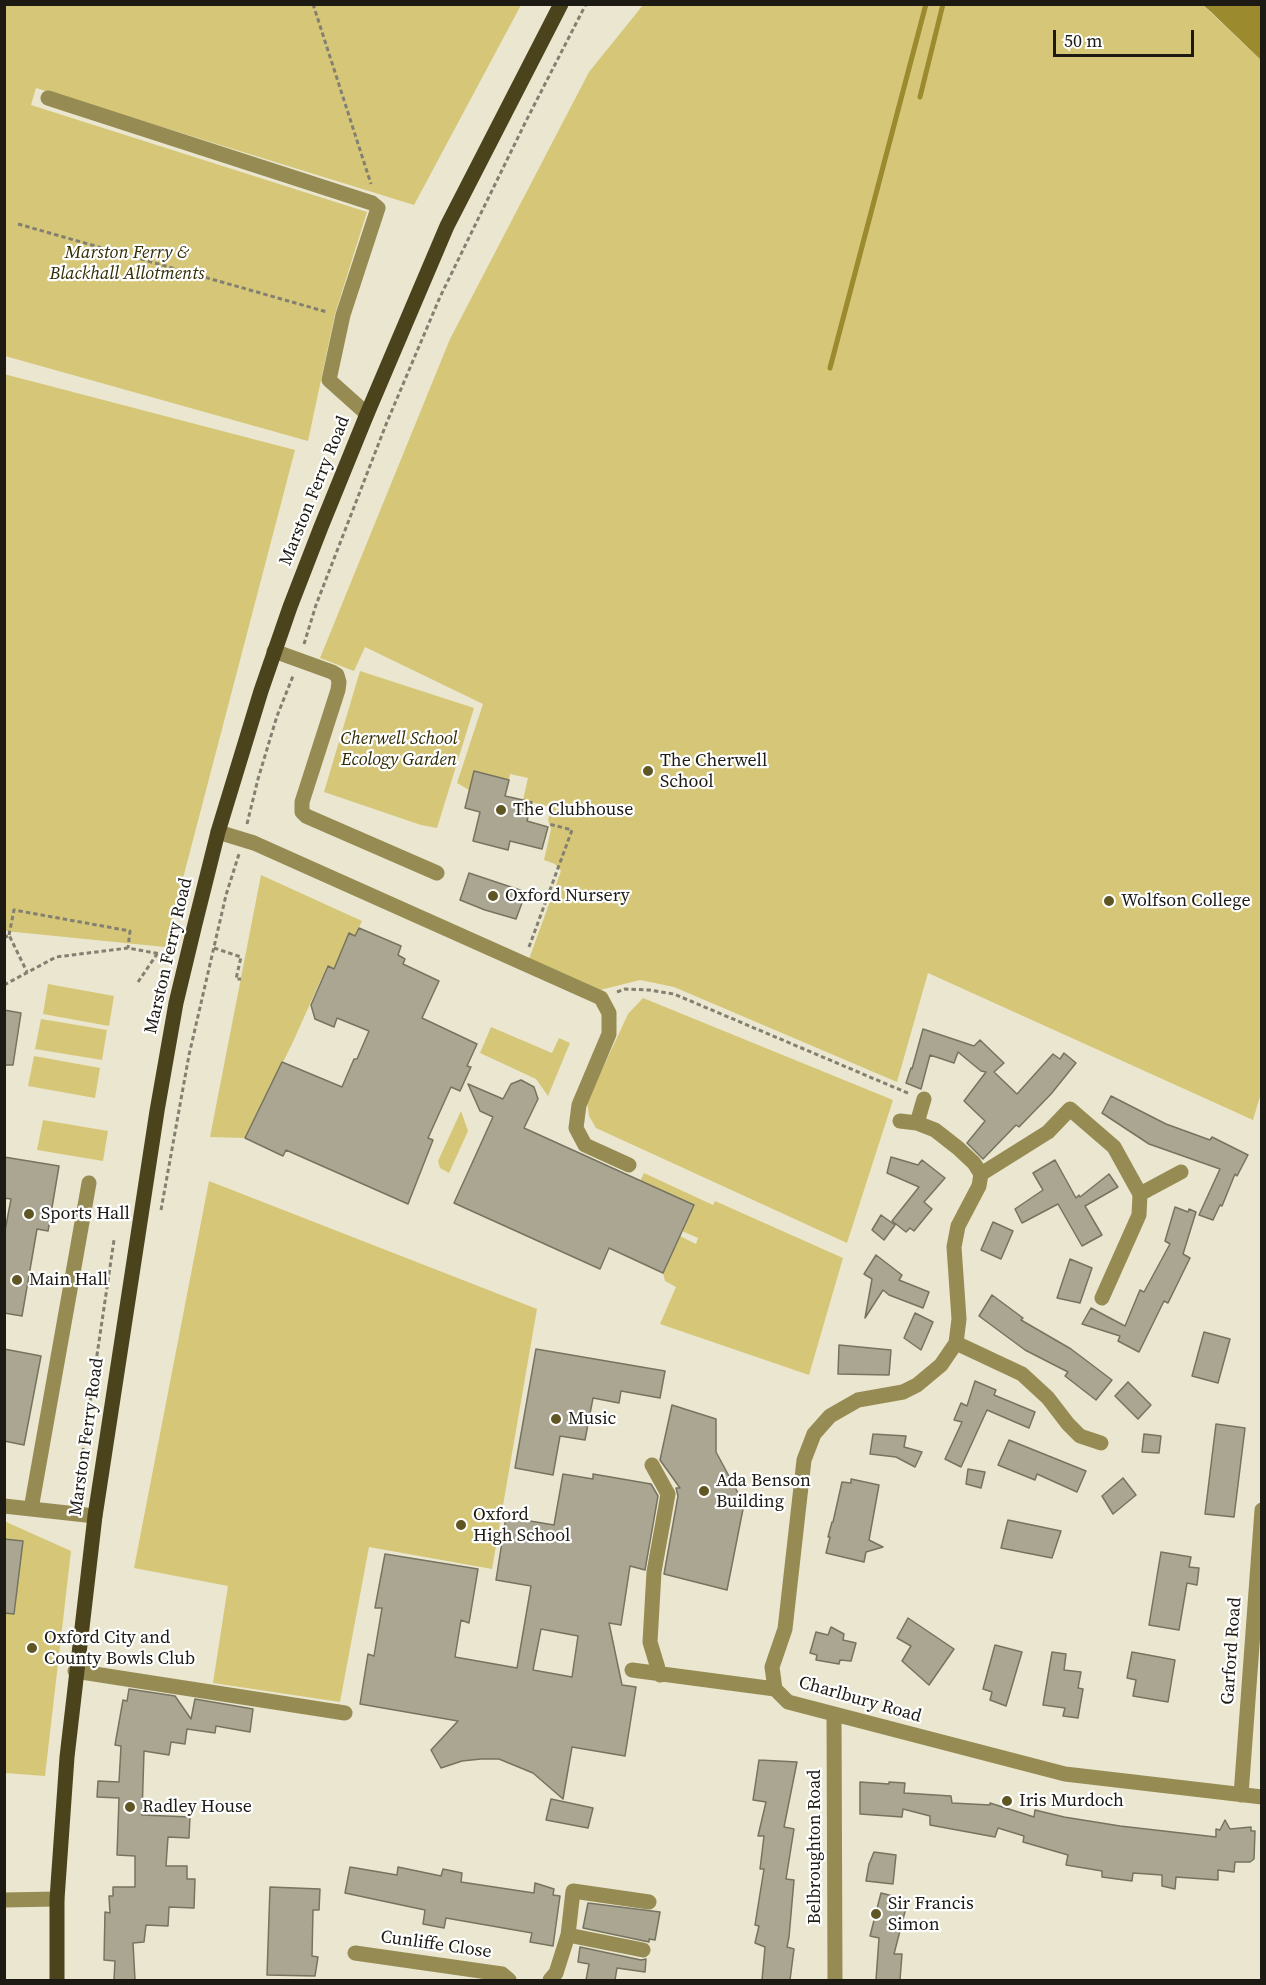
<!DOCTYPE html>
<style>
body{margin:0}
#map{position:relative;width:1266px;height:1985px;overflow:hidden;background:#eae6d0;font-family:"Source Serif 4",serif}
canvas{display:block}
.frame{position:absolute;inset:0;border:6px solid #1c1a13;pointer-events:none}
.scale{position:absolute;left:1053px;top:30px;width:141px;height:27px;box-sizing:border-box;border:3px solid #1c1a13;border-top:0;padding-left:8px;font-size:18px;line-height:21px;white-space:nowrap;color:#1c1a13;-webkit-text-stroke:4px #fff;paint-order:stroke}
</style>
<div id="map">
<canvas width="1266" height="1985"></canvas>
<div class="frame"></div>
<div class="scale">50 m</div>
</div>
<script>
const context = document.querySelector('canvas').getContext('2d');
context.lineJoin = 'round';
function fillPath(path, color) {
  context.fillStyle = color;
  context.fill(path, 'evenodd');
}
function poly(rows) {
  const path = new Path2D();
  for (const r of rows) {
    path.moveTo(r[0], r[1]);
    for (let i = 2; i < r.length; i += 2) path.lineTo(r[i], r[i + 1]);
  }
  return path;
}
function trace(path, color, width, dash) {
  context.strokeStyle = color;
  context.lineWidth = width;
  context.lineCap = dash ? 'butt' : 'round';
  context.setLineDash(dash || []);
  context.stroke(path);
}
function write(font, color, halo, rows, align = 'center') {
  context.font = font + ' "Source Serif 4",serif';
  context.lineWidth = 4.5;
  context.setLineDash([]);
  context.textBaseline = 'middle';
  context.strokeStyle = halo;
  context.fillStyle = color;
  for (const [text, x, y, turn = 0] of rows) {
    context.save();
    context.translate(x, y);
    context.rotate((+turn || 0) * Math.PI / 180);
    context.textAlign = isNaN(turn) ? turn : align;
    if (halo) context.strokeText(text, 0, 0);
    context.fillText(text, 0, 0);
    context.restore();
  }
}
const green = poly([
 [4,5,521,5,414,205,36,88,31,105,367,212,335,314,308,441,5,356],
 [643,5,1203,5,1261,60,1262,1090,1253,1120,928,973,897,1082,674,987,640,980,600,990,529,959,561,871,555,864,544,860,551,829,548,820,551,807,523,800,528,778,510,774,509,780,474,771,469,790,457,783,483,704,365,647,354,671,320,658,450,339,589,72],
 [4,374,295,450,165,947,5,931],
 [360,671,474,708,437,828,421,825,324,792],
 [261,875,362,921,355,936,349,934,341,952,339,971,327,966,292,1044,245,1138,210,1137],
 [48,984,114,996,109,1026,43,1014],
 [643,998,893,1100,847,1243,596,1128,589,1116,587,1102,628,1014],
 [41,1019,107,1030,102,1060,35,1049],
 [491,1027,552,1053,559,1038,570,1043,548,1096,536,1079,480,1053],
 [34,1056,100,1068,95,1098,28,1086],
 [461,1111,468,1131,449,1173,440,1168,438,1161],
 [43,1120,108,1131,103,1161,37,1150],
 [644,1173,713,1205,715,1201,843,1258,809,1375,660,1324,676,1287,665,1281,663,1273,680,1236,696,1244,698,1238,682,1231,693,1205,640,1181],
 [209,1181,537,1309,492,1569,369,1547,340,1702,213,1683,228,1586,134,1568],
 [4,1521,71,1551,45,1776,5,1773]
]);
const water = poly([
 [1203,5,1261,5,1261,60,1210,11]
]);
const stream = poly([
 [920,97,943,4],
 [830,368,926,4]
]);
const building = poly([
 [474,771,509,780,505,796,532,802,527,821,548,827,542,849,510,841,508,850,473,841,480,812,465,808,474,771],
 [469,873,526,892,516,919,485,910,460,900,469,873],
 [359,928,401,946,398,955,405,959,403,964,439,981,422,1018,477,1044,467,1066,471,1067,460,1091,451,1087,428,1138,433,1140,408,1204,286,1150,283,1156,245,1138,282,1062,342,1087,354,1059,357,1059,369,1031,337,1018,334,1027,315,1019,311,1005,328,966,334,969,349,933,355,936,359,928],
 [4,1010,21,1013,13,1065,4,1065,4,1010],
 [923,1029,974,1046,980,1040,1004,1063,994,1072,1017,1094,1053,1054,1060,1059,1064,1053,1076,1063,1051,1094,1019,1127,1016,1125,983,1159,967,1143,985,1121,964,1101,986,1072,981,1071,958,1052,954,1063,930,1055,921,1089,906,1083,911,1068,912,1069,923,1029],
 [521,1080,534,1087,538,1099,524,1128,694,1205,663,1273,609,1248,600,1269,454,1203,493,1117,480,1111,468,1084,503,1099,511,1084,521,1080],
 [1111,1096,1166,1124,1210,1140,1212,1137,1248,1155,1237,1176,1235,1174,1222,1206,1220,1205,1213,1220,1199,1215,1220,1169,1149,1144,1102,1113,1111,1096],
 [4,1157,59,1166,48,1231,37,1229,22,1316,4,1313,4,1236,11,1199,4,1198,4,1157],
 [891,1157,918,1165,922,1160,945,1178,924,1202,932,1209,914,1231,910,1228,906,1232,892,1221,919,1187,887,1173,891,1157],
 [1055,1160,1076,1198,1079,1195,1080,1197,1109,1174,1118,1187,1085,1206,1102,1235,1082,1246,1058,1204,1022,1223,1015,1209,1043,1190,1033,1173,1055,1160],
 [1175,1207,1188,1212,1189,1209,1196,1212,1183,1254,1190,1258,1168,1303,1164,1301,1139,1352,1118,1341,1120,1336,1082,1324,1091,1308,1125,1326,1140,1290,1144,1292,1170,1244,1165,1241,1175,1207],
 [881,1215,895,1225,884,1240,872,1230,881,1215],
 [993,1222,1013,1231,1001,1259,981,1250,993,1222],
 [876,1255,902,1275,899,1280,929,1292,923,1308,889,1295,883,1290,865,1318,872,1279,864,1274,876,1255],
 [1070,1259,1092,1268,1080,1303,1057,1298,1070,1259],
 [992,1295,1023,1318,1021,1320,1071,1349,1112,1380,1096,1400,1065,1376,1068,1372,1025,1350,979,1316,992,1295],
 [915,1313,933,1322,921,1350,904,1338,915,1313],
 [1204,1332,1230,1339,1218,1383,1192,1376,1204,1332],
 [839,1345,891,1350,889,1375,838,1374,839,1345],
 [4,1349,41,1356,24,1445,4,1441,4,1349],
 [536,1349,665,1371,660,1398,621,1391,619,1403,593,1398,585,1440,560,1436,553,1475,515,1468,536,1349],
 [975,1381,996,1390,994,1395,1035,1412,1029,1428,987,1410,961,1467,945,1459,962,1422,954,1420,961,1403,967,1406,975,1381],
 [1128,1382,1151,1405,1138,1419,1115,1396,1128,1382],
 [672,1405,716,1419,716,1452,744,1504,727,1590,664,1574,678,1496,676,1488,680,1488,660,1460,672,1405],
 [1216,1424,1245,1428,1234,1517,1205,1514,1216,1424],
 [873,1434,906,1436,904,1447,922,1452,915,1467,896,1457,870,1454,873,1434],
 [1144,1434,1161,1436,1159,1453,1142,1452,1144,1434],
 [1009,1440,1086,1471,1077,1492,1037,1474,1035,1480,998,1465,1009,1440],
 [968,1469,985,1472,981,1488,966,1484,968,1469],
 [563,1474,593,1479,593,1474,651,1484,658,1496,645,1570,630,1566,621,1625,609,1623,622,1685,636,1687,625,1756,572,1747,563,1799,533,1773,499,1759,481,1759,462,1761,441,1768,431,1750,458,1721,360,1704,368,1654,374,1656,382,1608,375,1608,385,1554,478,1569,469,1623,461,1620,455,1657,517,1668,531,1586,496,1580,506,1517,554,1525,563,1474],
 [541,1629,578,1636,572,1677,533,1670,541,1629],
 [1123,1478,1136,1495,1113,1514,1102,1496,1123,1478],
 [851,1479,879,1485,869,1540,883,1547,866,1552,864,1562,826,1553,830,1537,828,1537,832,1522,833,1522,842,1482,851,1483,851,1479],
 [1008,1520,1061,1531,1052,1558,1001,1548,1008,1520],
 [4,1539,23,1541,14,1614,4,1613,4,1539],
 [1161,1552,1191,1557,1189,1567,1199,1568,1197,1585,1187,1583,1179,1630,1149,1625,1161,1552],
 [908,1618,954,1649,929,1685,902,1661,911,1646,897,1638,908,1618],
 [831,1627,844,1634,843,1640,856,1643,851,1661,840,1660,839,1664,816,1660,817,1655,810,1653,816,1632,828,1635,831,1627],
 [995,1645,1022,1652,1006,1706,990,1700,992,1692,983,1689,995,1645],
 [1052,1652,1066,1654,1064,1670,1081,1672,1078,1688,1083,1689,1078,1718,1063,1716,1065,1708,1043,1705,1052,1652],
 [1132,1652,1175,1660,1168,1702,1133,1696,1136,1680,1127,1678,1132,1652],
 [129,1689,175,1696,191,1719,195,1699,253,1709,250,1732,216,1726,215,1733,187,1729,185,1744,171,1742,169,1755,144,1751,142,1815,190,1817,189,1838,168,1837,166,1866,187,1866,187,1879,195,1879,194,1908,169,1907,168,1926,146,1925,144,1942,133,1943,135,1980,114,1980,115,1961,104,1960,105,1912,110,1913,109,1896,113,1896,113,1887,135,1887,135,1856,117,1855,119,1798,97,1797,98,1781,119,1782,121,1746,115,1745,123,1700,127,1701,129,1689],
 [759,1760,797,1762,784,1827,794,1829,786,1879,794,1880,789,1937,787,1947,794,1949,790,1980,762,1980,765,1947,755,1943,759,1926,755,1925,764,1869,760,1869,764,1836,758,1836,766,1802,753,1800,759,1760],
 [860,1782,889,1784,889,1782,905,1783,904,1793,951,1796,952,1803,990,1805,990,1803,1034,1817,1035,1810,1064,1817,1120,1826,1216,1837,1216,1829,1220,1830,1225,1820,1230,1829,1251,1827,1251,1831,1255,1831,1254,1859,1250,1862,1235,1862,1234,1872,1218,1870,1218,1880,1176,1877,1175,1889,1162,1886,1162,1875,1133,1873,1132,1881,1102,1877,1102,1871,1066,1865,1068,1855,1023,1842,1024,1836,998,1828,995,1837,930,1825,930,1816,903,1809,902,1817,860,1814,860,1782],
 [551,1799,593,1808,588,1828,546,1820,551,1799],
 [874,1852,896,1855,893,1884,866,1881,869,1864,874,1852],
 [350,1867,397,1875,398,1867,441,1876,443,1869,462,1873,461,1882,534,1893,535,1883,554,1889,553,1895,560,1896,553,1946,530,1942,532,1933,446,1918,444,1928,423,1924,425,1910,345,1893,350,1867],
 [270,1887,320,1889,319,1910,313,1910,312,1956,318,1957,315,1976,267,1975,270,1887],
 [881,1893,908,1900,894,1954,902,1954,900,1980,876,1980,879,1938,870,1936,881,1893],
 [588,1903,660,1912,655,1940,649,1939,649,1942,583,1928,588,1903],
 [580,1947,641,1960,646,1959,645,1972,617,1968,615,1980,586,1980,589,1964,578,1962,580,1947]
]);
const path = poly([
 [313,4,371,184],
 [18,224,327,312],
 [304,644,316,605,387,422,440,297,525,123,586,4],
 [247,824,258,779,277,716,293,676],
 [9,935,14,910,130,931,128,948],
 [4,938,9,935,27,972],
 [529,947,572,830,549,824],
 [214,948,241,957,236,979,241,979],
 [138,982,157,954],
 [4,985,56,957,128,948,171,956],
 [617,992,625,989,649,990,674,994,910,1094],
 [161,1210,189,1055,226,895,239,854],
 [76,1497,114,1240]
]);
const minor = poly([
 [48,98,372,203,378,208,343,315,329,380,367,414],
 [274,651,332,672,337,675,339,682,338,690,302,802,302,812,306,816,437,873],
 [218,832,254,843,601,998,609,1013,609,1034,579,1105,576,1128,585,1145,629,1165],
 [924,1099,917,1123,935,1130,958,1148,974,1163,981,1174,979,1186,958,1226,954,1247,959,1319,956,1343,941,1365,917,1385,903,1392,858,1400,830,1416,814,1434,804,1460,785,1629,772,1667,775,1689,788,1702,1065,1774,1262,1797],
 [900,1121,917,1123],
 [981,1174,1048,1132,1070,1109,1114,1147,1140,1194,1139,1215,1102,1298],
 [1140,1194,1181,1172],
 [956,1343,1022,1374,1048,1398,1068,1424,1080,1436,1101,1443],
 [652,1465,668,1494,654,1572,650,1642,660,1675],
 [4,1506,95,1516],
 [31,1509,89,1183],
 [632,1670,775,1689],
 [75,1671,345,1713],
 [834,1714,835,1980],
 [1241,1795,1262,1510],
 [4,1900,57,1899],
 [568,1935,643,1950],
 [355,1953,502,1974,509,1980],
 [550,1980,556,1973,568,1935,573,1891,649,1902]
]);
const major = poly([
 [57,1980,57,1899,67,1757,95,1516,157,1111,176,1003,195,924,218,832,261,691,290,607,321,527,367,414,447,226,561,4]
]);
const markers = [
 [648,771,6,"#605623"],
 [501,810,6,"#605623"],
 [493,896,6,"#605623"],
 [1109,901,6,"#605623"],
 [29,1214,6,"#605623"],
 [17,1280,6,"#605623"],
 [556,1419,6,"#605623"],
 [704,1491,6,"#605623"],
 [461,1525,6,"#605623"],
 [32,1648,6,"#605623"],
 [1007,1801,6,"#605623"],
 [130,1807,6,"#605623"],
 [876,1914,6,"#605623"]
];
const parkNames = [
 ["Marston Ferry &",127,253],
 ["Blackhall Allotments",127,274],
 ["Cherwell School",399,739],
 ["Ecology Garden",399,760]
];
const streetNames = [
 ["Marston Ferry Road",315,491,-68],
 ["Marston Ferry Road",169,956,-77],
 ["Marston Ferry Road",87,1437,-82],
 ["Garford Road",1232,1651,-86],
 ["Charlbury Road",860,1700,16],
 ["Belbroughton Road",815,1847,-90],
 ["Cunliffe Close",436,1945,8]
];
const poiNames = [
 ["The Cherwell",660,761],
 ["School",660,782],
 ["The Clubhouse",513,810],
 ["Oxford Nursery",505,896],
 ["Wolfson College",1121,901],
 ["Sports Hall",41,1214],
 ["Main Hall",29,1280],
 ["Music",568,1419],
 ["Ada Benson",716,1481],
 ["Building",716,1502],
 ["Oxford",473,1515],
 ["High School",473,1536],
 ["Oxford City and",44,1638],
 ["County Bowls Club",44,1659],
 ["Iris Murdoch",1019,1801],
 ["Radley House",142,1807],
 ["Sir Francis",888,1904],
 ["Simon",888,1925]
];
fillPath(green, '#d6c778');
fillPath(water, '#9b8b2e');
trace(stream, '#9b8b2e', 5);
fillPath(building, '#aaa692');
trace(building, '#76735f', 1.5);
trace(path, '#838071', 3, [4.5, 3]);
trace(minor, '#968c53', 15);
trace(major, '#4b431c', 15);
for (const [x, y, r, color] of markers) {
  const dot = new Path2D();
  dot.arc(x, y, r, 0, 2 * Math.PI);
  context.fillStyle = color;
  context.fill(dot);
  trace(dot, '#fff', 2);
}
write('italic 18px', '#322c03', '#fff', parkNames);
write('18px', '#1c1a13', '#fff', streetNames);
write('18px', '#1c1a13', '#fff', poiNames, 'left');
</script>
